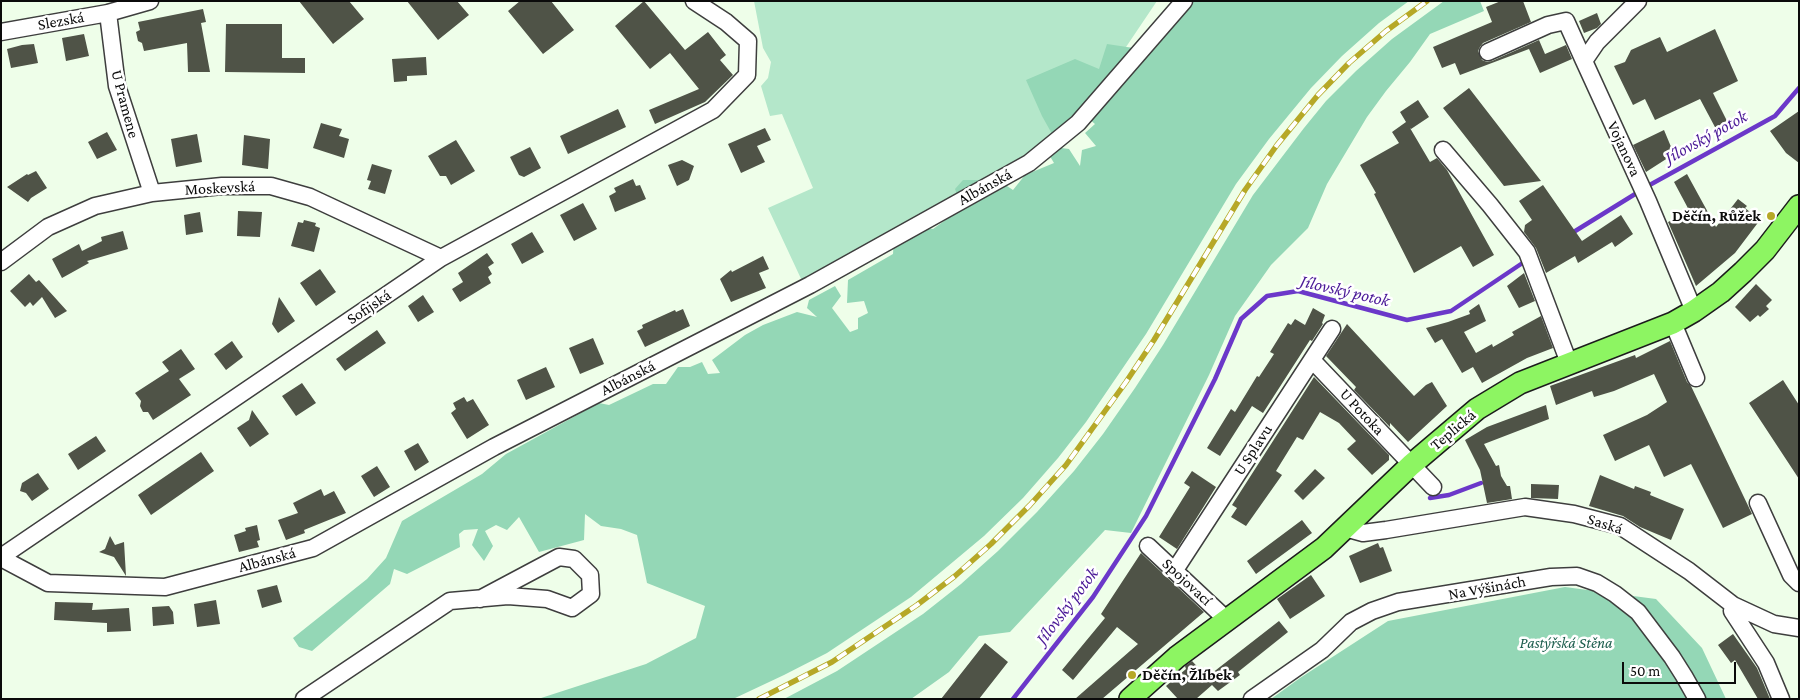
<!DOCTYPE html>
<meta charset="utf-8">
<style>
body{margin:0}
#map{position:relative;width:1800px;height:700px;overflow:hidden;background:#eefee9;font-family:"Crimson Pro",serif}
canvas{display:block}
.frame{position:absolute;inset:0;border:2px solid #0b0b0b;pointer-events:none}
.scale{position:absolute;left:1622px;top:662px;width:114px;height:22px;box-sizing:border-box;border:2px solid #0b0b0b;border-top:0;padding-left:6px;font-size:15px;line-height:18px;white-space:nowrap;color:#0b0b0b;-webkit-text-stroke:4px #fff;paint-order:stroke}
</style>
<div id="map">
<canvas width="1800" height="700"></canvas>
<div class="frame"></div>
<div class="scale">50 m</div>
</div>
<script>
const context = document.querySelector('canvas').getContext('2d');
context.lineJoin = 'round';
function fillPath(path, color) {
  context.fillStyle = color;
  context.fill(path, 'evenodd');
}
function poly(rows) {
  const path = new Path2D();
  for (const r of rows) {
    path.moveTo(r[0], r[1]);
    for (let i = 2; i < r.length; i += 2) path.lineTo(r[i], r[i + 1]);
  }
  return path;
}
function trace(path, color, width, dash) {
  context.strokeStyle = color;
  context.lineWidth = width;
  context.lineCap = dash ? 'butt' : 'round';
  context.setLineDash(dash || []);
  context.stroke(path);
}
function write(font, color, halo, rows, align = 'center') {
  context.font = font + ' "Crimson Pro",serif';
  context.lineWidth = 5;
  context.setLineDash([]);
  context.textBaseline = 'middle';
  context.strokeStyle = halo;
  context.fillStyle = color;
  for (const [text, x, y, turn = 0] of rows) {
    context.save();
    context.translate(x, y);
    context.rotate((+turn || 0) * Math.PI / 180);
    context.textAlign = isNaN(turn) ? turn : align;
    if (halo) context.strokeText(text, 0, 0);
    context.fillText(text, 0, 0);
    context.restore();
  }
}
const green = poly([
 [754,1,1157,1,1093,96,1041,145,968,193,803,283,768,208,813,188,782,114,770,116,761,86,768,78,771,62,763,48]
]);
const forest = poly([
 [1189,1,1409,1,1379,23,1342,56,1311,88,1269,139,1236,184,1146,334,1086,422,1058,458,1023,498,984,536,911,597,827,653,784,675,733,699,538,699,646,664,696,638,705,606,647,583,637,535,621,529,601,526,585,514,584,540,539,552,519,517,507,530,496,525,485,531,493,546,484,561,472,545,478,529,464,530,459,534,460,547,407,574,394,569,390,584,312,651,299,647,293,638,367,579,386,558,402,521,482,474,506,454,599,403,609,405,653,384,666,384,678,367,690,367,702,362,708,374,720,373,712,360,745,335,763,325,797,312,817,317,807,308,809,300,835,286,841,296,832,308,850,332,858,329,858,318,868,313,864,301,847,303,848,280,893,254,894,238,915,226,933,229,962,208,955,189,963,180,998,180,1013,190,1025,175,1054,163,1048,153,1054,147,1069,149,1080,166,1082,150,1096,146,1085,133,1095,124,1088,118,1056,141,1042,116,1026,80,1075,59,1099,69,1107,44,1147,50],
 [1444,1,1480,1,1484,11,1430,34,1410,62,1386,91,1367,117,1327,184,1308,228,1271,265,1235,316,1209,375,1131,533,1105,530,1010,632,979,636,949,672,911,699,784,699,837,671,923,614,961,584,998,551,1037,512,1074,471,1103,434,1135,388,1163,345,1253,195,1304,128,1326,101,1356,71,1392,39],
 [1565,587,1656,599,1702,648,1726,699,1271,699,1300,678,1388,621]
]);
const stream = poly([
 [1646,187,1775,116,1799,88],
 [1572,233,1640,191],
 [1430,498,1449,495,1481,483],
 [1013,699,1093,597,1146,516,1215,379,1241,319,1267,296,1298,291,1407,320,1451,311,1527,260]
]);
const building = poly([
 [299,1,349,1,364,19,333,44],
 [407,1,457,1,469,15,438,40],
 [520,1,551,1,574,30,543,54,508,11],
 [644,1,685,50,708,32,726,55,720,60,733,75,705,102,655,124,649,110,699,89,670,53,650,69,615,26],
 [1501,1,1523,1,1531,22,1483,43,1480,47,1478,51,1482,60,1487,62,1492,61,1539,40,1545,54,1566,45,1572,59,1540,73,1529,49,1460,75,1455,63,1442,68,1433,47,1492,22,1486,7],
 [203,9,206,22,201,23,210,72,188,72,187,43,144,51,142,43,138,41,136,32,140,30,138,22],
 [1597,13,1601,24,1597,28,1584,33,1579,21],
 [226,24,282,24,282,58,305,58,305,73,225,72],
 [1715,29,1738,81,1713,93,1728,123,1716,129,1700,99,1655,120,1645,99,1633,105,1614,66,1625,62,1631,50,1660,37,1667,52],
 [84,34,89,56,66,61,62,38],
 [34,44,38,63,11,68,7,49,22,45],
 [426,57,427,75,407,76,407,81,394,82,392,59],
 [1469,88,1534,172,1541,181,1504,186,1443,108],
 [1418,100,1429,117,1411,129,1410,128,1430,162,1437,158,1447,170,1494,255,1473,267,1461,246,1414,273,1374,194,1376,193,1360,165,1399,143,1392,132,1406,122,1400,112],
 [618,109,626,127,568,154,560,136],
 [1799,111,1799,163,1786,153,1770,131],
 [321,123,342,129,339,136,349,139,344,158,313,148],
 [765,128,771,140,757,146,765,162,741,173,728,144],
 [1664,130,1674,154,1646,172,1633,145],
 [107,132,117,150,97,159,88,142],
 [197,134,202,162,176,167,171,139],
 [244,135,270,139,268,169,242,165],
 [456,140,475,171,451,185,446,176,440,176,428,156],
 [530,147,541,168,524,177,519,175,510,157],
 [682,160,694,166,689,180,677,186,668,165],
 [372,164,392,170,385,194,368,189,371,181,367,180],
 [36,171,47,188,31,198,28,202,7,187,27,174,28,175],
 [1687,174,1716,227,1738,199,1747,206,1745,208,1760,220,1735,253,1696,286,1668,222,1690,212,1674,182],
 [633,179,636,186,640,185,646,199,615,212,609,196,616,192,614,188],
 [1543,185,1582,241,1621,215,1633,234,1615,247,1612,242,1578,263,1575,256,1546,273,1536,248,1524,232,1525,225,1532,220,1519,201],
 [583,203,597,229,574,241,560,215],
 [238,211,262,212,260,237,237,236],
 [200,212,203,232,186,235,184,215],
 [304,220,316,223,315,226,320,228,314,252,291,246,298,222,303,223],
 [123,231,128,249,87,261,89,263,62,278,52,259,79,244,82,251,102,241,101,237],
 [532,232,544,252,522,264,511,244],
 [487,253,494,263,488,267,492,274,488,277,491,283,460,302,452,289,463,282,458,273],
 [763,256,769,269,759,273,766,288,731,302,720,279,731,270,732,272],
 [320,269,336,292,316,306,300,283],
 [1524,273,1535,301,1519,308,1507,286],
 [29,274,36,282,39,280,67,311,55,318,42,297,33,306,30,302,25,307,10,291],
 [1756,284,1772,300,1766,306,1769,309,1760,317,1758,315,1750,322,1735,307],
 [423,295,434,312,418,322,408,306],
 [279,297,295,321,278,333,272,324],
 [1479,304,1486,321,1464,332,1476,353,1492,344,1493,347,1514,335,1512,332,1541,316,1553,348,1527,358,1482,383,1473,367,1462,373,1442,339,1435,343,1426,328,1448,322,1470,314,1469,311],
 [1313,308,1325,315,1322,323,1323,324,1312,341,1310,340,1263,413,1252,406,1220,456,1207,448,1231,409,1235,412,1257,376,1259,377,1274,354,1270,352,1288,323,1291,325,1295,319,1305,325],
 [683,309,690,326,645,347,637,331,643,328,642,325,675,310,676,312],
 [1347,324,1414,396,1426,385,1432,382,1447,406,1408,442,1390,423,1390,427,1354,390,1356,387,1326,356],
 [377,330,386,343,345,371,336,359],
 [593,338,604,364,580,374,569,348],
 [232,341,243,357,226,370,214,354],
 [1670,341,1687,382,1691,386,1752,514,1723,528,1691,464,1664,477,1649,445,1615,461,1603,435,1647,415,1667,402,1654,374,1614,391,1594,397,1592,391,1556,405,1550,386,1635,355,1636,358],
 [181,349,195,369,179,379,191,395,153,420,148,412,143,412,140,406,141,401,135,393,169,371,162,362],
 [546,367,555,387,526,400,517,380],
 [1314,377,1389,455,1389,460,1372,475,1347,449,1356,441,1339,423,1320,412,1303,440,1297,437,1276,471,1282,475,1246,526,1231,517,1237,508,1232,505],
 [1783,380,1799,405,1799,479,1749,403],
 [302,383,316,403,296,416,282,396],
 [464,397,467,402,473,399,489,425,467,439,451,413,456,409,453,403],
 [1546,405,1549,419,1484,444,1496,466,1499,465,1501,476,1507,486,1510,486,1512,499,1487,503,1480,470,1465,440,1487,427],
 [252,410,269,434,250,447,237,428,249,420],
 [96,436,106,451,78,470,68,454],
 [418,443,429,462,415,471,404,451],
 [201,452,214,471,151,515,138,495],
 [377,466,390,487,374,497,361,476],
 [1315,469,1325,478,1303,500,1294,491],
 [1192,471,1216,487,1177,549,1159,537,1190,487,1184,483],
 [38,473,49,489,32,501,26,493,20,491,22,483],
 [1600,475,1634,489,1635,486,1651,492,1650,495,1684,509,1671,540,1640,527,1623,516,1589,506],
 [1531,484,1559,485,1558,499,1531,498],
 [321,489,324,496,334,491,346,513,304,530,305,533,286,540,278,520,298,513,293,503],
 [1302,520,1312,533,1256,574,1247,561],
 [257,525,260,540,257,541,259,547,239,552,234,535,246,531,245,528],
 [110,536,115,545,124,542,126,576,114,557,99,552,105,549],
 [1378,543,1380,548,1383,547,1392,571,1360,583,1349,556],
 [1141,553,1204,612,1102,699,1075,699,1138,644,1117,627,1073,680,1062,670,1105,618,1101,614],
 [1311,575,1325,596,1290,619,1277,599],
 [277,585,282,602,262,608,257,590],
 [216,600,220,624,197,627,194,604],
 [55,602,93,603,92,610,129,608,131,631,107,632,107,623,54,620],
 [169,606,173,612,174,624,153,626,152,607],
 [1279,621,1288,632,1238,672,1240,675,1218,691,1212,685,1196,699,1178,699,1166,686,1186,669,1185,666,1192,661,1207,677],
 [1733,634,1757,668,1770,699,1758,699,1735,660,1731,663,1718,645],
 [985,643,1008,662,979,699,941,699]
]);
const minor = poly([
 [1638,1,1597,42,1584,61,1648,201,1694,311],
 [108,13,117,86,152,193],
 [1,32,108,13,150,1],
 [1488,52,1548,25,1566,21,1584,61],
 [1443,150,1490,205,1527,252,1569,363],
 [1,262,48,227,95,206,152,193,222,186,271,186,310,197,441,258],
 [1673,323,1696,378],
 [1312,360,1433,487],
 [1758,503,1791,575,1799,583],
 [1345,528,1363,533,1386,530,1525,507,1574,514,1620,526,1689,571,1733,605,1774,624,1799,628],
 [1148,546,1226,619],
 [1,557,441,258,713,110,747,75,748,41,726,22,694,1],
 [1,558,48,583,165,587,313,548,494,447,810,285,1029,163,1078,123,1184,1],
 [1175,570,1332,329],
 [1733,605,1732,611,1766,663,1781,699],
 [304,699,450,601,508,596,547,599,572,608,591,594,590,575,574,559,559,557,480,599],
 [1252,699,1322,650,1351,622,1372,611,1398,602,1551,577,1577,576,1597,583,1615,594,1638,612,1672,657,1684,676,1697,699]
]);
const major = poly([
 [1130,699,1177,657,1324,548,1411,465,1477,409,1520,383,1673,323,1694,311,1721,292,1743,272,1765,250,1799,206]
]);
const rail = poly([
 [759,699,832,662,917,605,955,576,991,544,1030,505,1066,465,1126,382,1154,340,1245,190,1277,145,1318,95,1349,63,1386,31,1427,1]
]);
const markers = [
 [1771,216,5,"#b6a827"],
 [1132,675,5,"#b6a827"]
];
const streetNames = [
 ["Slezská",61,21,-10],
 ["U Pramene",125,104,75],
 ["Vojanova",1624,149,65],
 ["Albánská",985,187,-29],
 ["Moskevská",220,188,-3],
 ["Sofijská",369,307,-34],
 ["Albánská",628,378,-27],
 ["U Potoka",1362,412,47],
 ["Teplická",1453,430,-40],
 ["U Splavu",1253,450,-57],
 ["Saská",1605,524,18],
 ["Albánská",267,560,-15],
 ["Spojovací",1187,582,43],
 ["Na Výšinách",1487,588,-10]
];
const poiNames = [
 ["Děčín, Růžek",1761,216],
 ["Děčín, Žlíbek",1142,675,"left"]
];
const parkNames = [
 ["Pastýřská Stěna",1566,643]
];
const waterNames = [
 ["Jílovský potok",1706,137,-29],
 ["Jílovský potok",1345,291,13],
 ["Jílovský potok",1067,606,-53]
];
fillPath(green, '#b4e7ca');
fillPath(forest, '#94d7b6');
trace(stream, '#6b38c9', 4.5);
fillPath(building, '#4f5347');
trace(minor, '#3e3e3e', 19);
trace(major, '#1c1c1c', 24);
trace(minor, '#fff', 16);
trace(major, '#8df562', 21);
trace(rail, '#b6a827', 5.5);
trace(rail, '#fff', 4, [11]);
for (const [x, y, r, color] of markers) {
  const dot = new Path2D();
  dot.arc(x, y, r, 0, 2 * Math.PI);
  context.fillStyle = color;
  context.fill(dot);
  trace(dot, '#fff', 2);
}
write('16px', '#0b0b0b', '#fff', streetNames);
write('bold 16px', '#0b0b0b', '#fff', poiNames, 'right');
write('italic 16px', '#1e5f4f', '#fff', parkNames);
write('italic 18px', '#4a1997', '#fff', waterNames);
</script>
